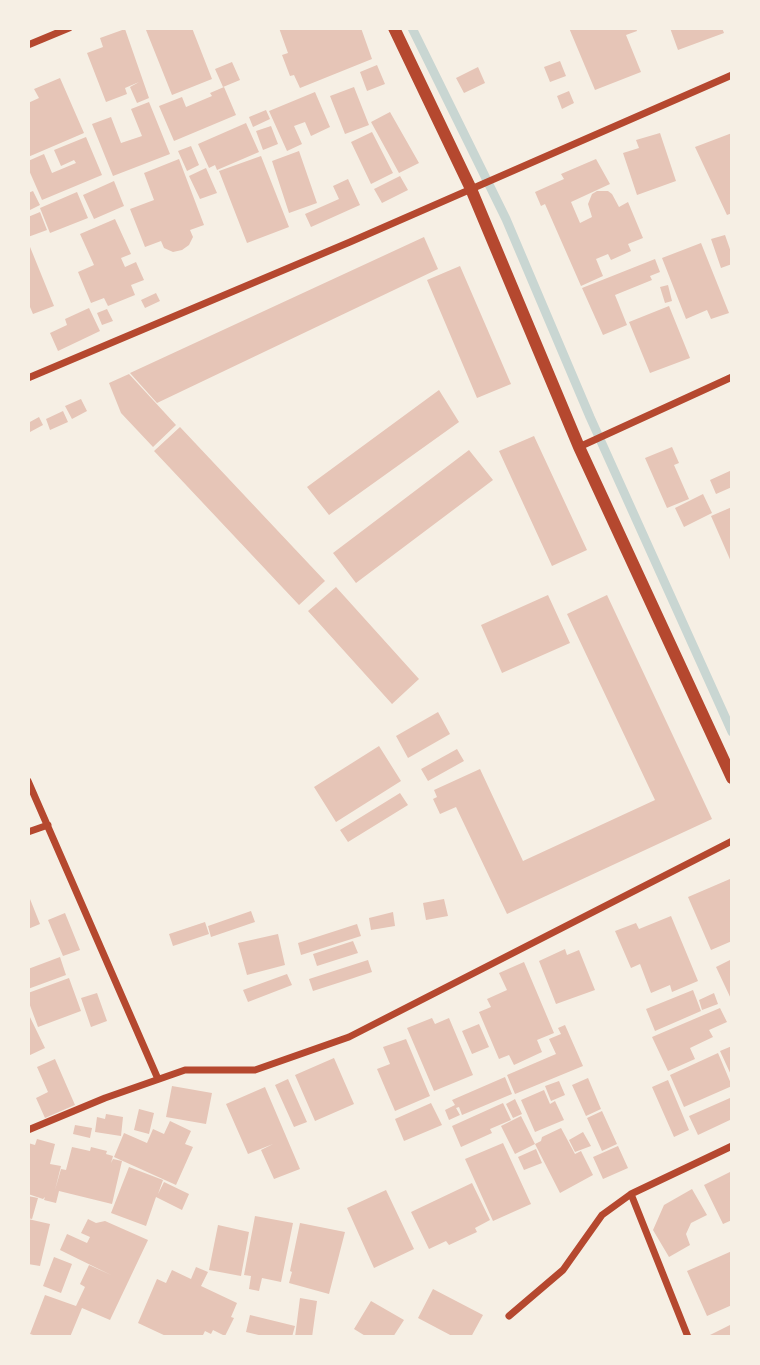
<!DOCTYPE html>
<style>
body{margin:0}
#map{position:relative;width:760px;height:1365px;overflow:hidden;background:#f6efe4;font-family:"Fira Sans Condensed",sans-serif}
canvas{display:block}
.frame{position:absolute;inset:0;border:30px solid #f6efe4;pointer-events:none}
</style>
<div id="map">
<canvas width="760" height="1365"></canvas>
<div class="frame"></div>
</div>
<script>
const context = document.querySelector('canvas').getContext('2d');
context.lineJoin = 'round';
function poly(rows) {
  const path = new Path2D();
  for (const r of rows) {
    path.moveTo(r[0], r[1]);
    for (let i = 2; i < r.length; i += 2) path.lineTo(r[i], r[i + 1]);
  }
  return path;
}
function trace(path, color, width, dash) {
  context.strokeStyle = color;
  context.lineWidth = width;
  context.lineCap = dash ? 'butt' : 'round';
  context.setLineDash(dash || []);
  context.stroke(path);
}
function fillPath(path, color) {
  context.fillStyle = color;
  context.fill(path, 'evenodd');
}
const stream = poly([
 [412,28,506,219,590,417,732,732]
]);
const building = poly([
 [151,28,192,28,212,79,172,95,146,30],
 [279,28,361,28,372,59,300,88,294,75,290,76,282,55,288,53],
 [569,28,636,28,637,31,626,35,641,72,595,90],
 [670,28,722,28,724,33,678,50],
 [125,29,149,98,137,103,130,87,139,82,125,88,127,94,106,102,87,53,103,47,100,38],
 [560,61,566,76,550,82,544,67],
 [232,62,240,80,223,87,215,69],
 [377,65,385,84,367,91,360,72],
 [478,67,485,83,464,93,456,78],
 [60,78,84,133,28,157,28,103,39,98,34,89],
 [224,87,236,115,174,141,159,106,182,97,186,107,212,96,210,93],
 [354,87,369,125,345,134,330,96],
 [569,91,574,103,562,109,557,96],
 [315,92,330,127,311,136,305,122,294,126,302,144,287,151,269,111],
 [149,102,170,154,113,176,92,124,111,117,121,143,142,136,131,109],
 [266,110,270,119,253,127,249,117],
 [390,112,419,163,399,173,371,122],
 [246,123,259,152,217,170,215,165,209,168,198,144],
 [271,126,278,144,263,150,256,131],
 [372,132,393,173,371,184,351,142],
 [660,133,676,181,637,195,623,153,639,148,636,140],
 [732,133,732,213,727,215,695,147],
 [86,137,102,175,42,200,28,168,28,161,44,154,52,173,76,163,74,160,61,166,54,150],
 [191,146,199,165,187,171,178,151],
 [299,151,317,203,289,213,272,161],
 [261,156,289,227,247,243,219,171],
 [179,159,204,225,190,230,193,237,189,245,182,250,173,252,164,248,161,241,145,247,130,209,154,200,144,173],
 [596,159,610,184,571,202,580,223,592,217,588,204,592,194,597,191,608,191,612,194,619,207,628,202,643,238,628,244,631,251,611,260,608,254,596,259,603,276,581,286,545,204,541,206,535,192,564,179,561,174],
 [206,168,217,193,200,199,189,176],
 [400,176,408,190,382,203,374,189],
 [348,179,360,205,311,227,305,214,339,199,333,186],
 [114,181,124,206,94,219,83,195],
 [33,191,40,205,28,211,28,193],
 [77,192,88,218,50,233,40,208],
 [40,212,47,230,28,237,28,217],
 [115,219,131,254,121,258,125,267,136,262,144,280,131,285,135,295,108,306,104,298,91,303,78,272,94,265,80,234],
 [725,235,732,255,732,264,721,268,711,239],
 [424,237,438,269,157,403,130,373],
 [28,242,54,306,33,314,30,307,28,307],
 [701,243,729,313,711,319,707,310,686,319,662,258],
 [655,259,660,272,650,276,652,280,615,295,627,325,603,335,582,288],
 [460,266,511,384,477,398,427,280],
 [668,285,672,301,665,303,660,287],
 [156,293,160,301,145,308,141,300],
 [669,306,690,358,650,373,629,322],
 [89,308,100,331,58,351,50,333,67,325,65,319],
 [107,309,113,321,102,325,97,313],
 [129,374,176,425,153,447,121,413,109,383],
 [439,390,459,422,329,515,307,487],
 [81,399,87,411,72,419,65,406],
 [63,411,68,422,50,430,46,419],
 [39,417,43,425,30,432,28,423],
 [180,427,325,581,299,605,154,451],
 [534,436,587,550,552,566,499,451],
 [672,447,679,463,674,465,689,499,667,508,645,458],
 [469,450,493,480,356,583,333,553],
 [732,470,732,487,716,494,710,480],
 [703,494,712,513,684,527,675,508],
 [732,507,732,564,711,516],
 [336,587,419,679,392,704,308,611],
 [548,595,570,643,502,673,481,625],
 [607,595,712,819,507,914,456,807,440,814,433,799,437,797,434,790,480,769,523,861,655,800,567,614],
 [438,712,450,734,408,758,396,736],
 [379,746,401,781,336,822,314,787],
 [457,749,464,761,428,781,421,769],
 [400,793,408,805,348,842,340,830],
 [730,879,732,884,732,941,711,950,688,897],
 [28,894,40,924,28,929],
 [444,899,448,916,426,920,423,903],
 [251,911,255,922,211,937,208,926],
 [393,912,395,926,371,930,369,918],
 [65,913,80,950,63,956,48,920],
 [671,916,698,981,672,992,670,985,651,993,640,964,631,968,615,931,636,923,639,929],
 [205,922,209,934,173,946,169,934],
 [357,924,361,936,301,955,298,943],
 [278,934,285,965,247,975,238,943],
 [353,941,358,953,317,966,313,954],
 [565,949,567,955,579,950,595,990,556,1004,539,961],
 [60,957,66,975,28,989,28,969],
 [732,959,732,1001,716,967],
 [368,960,372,972,313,991,309,979],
 [524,962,554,1033,537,1040,542,1052,514,1065,509,1055,499,1059,479,1012,491,1007,487,999,507,990,499,973],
 [287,974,292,985,248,1002,243,990],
 [69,978,81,1011,38,1027,28,1000,28,993],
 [693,990,701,1011,655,1031,646,1009],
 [97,993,107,1021,91,1027,81,998],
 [714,993,718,1004,702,1010,699,1000],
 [720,1008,727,1022,709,1030,713,1037,690,1048,695,1059,668,1071,652,1037],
 [28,1013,45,1048,28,1056],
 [432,1018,435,1024,449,1018,473,1075,434,1091,407,1028],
 [479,1024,489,1047,472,1054,462,1031],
 [565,1025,583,1066,515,1094,507,1075,556,1054,549,1039,561,1034,558,1028],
 [406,1039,430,1096,395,1111,377,1069,390,1064,383,1047],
 [732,1046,732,1077,720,1051],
 [718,1053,732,1086,684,1107,670,1075],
 [334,1058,354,1104,315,1121,295,1075],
 [55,1059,75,1105,45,1118,36,1098,48,1092,37,1067],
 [505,1077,512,1094,462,1115,459,1107,456,1108,460,1115,449,1120,445,1110,455,1105,452,1100],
 [588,1078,601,1109,586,1116,572,1085],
 [288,1079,307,1122,294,1127,275,1085],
 [668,1080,689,1130,674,1137,652,1087],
 [559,1081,565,1095,551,1101,545,1086],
 [172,1086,212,1093,206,1124,166,1117],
 [265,1087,300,1169,274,1179,261,1150,273,1144,248,1154,226,1104],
 [544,1090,550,1104,555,1101,564,1120,535,1132,521,1100],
 [730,1098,732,1103,732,1119,698,1135,689,1116],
 [515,1099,522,1114,513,1118,506,1104],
 [431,1103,442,1125,404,1141,395,1119],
 [503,1103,511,1120,490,1129,492,1133,461,1147,452,1126],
 [139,1109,154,1113,149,1134,134,1130],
 [602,1111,617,1144,602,1151,587,1118],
 [106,1114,123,1117,121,1136,95,1132,97,1117,105,1119],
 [521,1116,535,1144,515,1154,501,1126],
 [170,1121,191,1131,185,1144,193,1147,176,1185,114,1157,124,1133,147,1143,153,1129,164,1134],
 [75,1125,92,1128,90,1138,73,1134],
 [561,1128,575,1154,581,1151,593,1175,560,1193,535,1144,541,1141,542,1137],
 [583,1132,591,1146,575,1152,569,1140],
 [37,1139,55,1144,50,1164,61,1166,55,1190,61,1169,66,1170,72,1147,90,1151,91,1147,107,1151,106,1154,113,1156,111,1163,113,1159,122,1161,112,1204,59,1191,56,1203,44,1200,45,1197,43,1199,28,1194,28,1143,35,1145],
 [503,1143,531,1204,493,1221,465,1159],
 [618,1146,628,1168,603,1179,593,1157],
 [536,1149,542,1163,524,1170,518,1157],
 [129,1167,163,1180,158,1194,164,1182,189,1194,182,1210,156,1197,146,1226,111,1213],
 [732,1171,732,1220,723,1224,704,1185],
 [472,1183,490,1220,475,1228,477,1232,449,1245,446,1241,429,1249,411,1212],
 [692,1189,707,1215,691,1223,686,1234,690,1245,669,1257,653,1230,664,1205],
 [386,1190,414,1249,374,1268,347,1208],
 [28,1196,38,1198,32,1219,28,1218],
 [255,1216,293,1223,281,1282,262,1278,259,1291,249,1289,251,1276,244,1275],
 [28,1219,50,1224,40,1266,28,1264],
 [88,1219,96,1223,105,1221,148,1240,110,1320,82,1308,70,1337,39,1337,30,1334,45,1295,76,1306,85,1287,80,1284,89,1265,111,1275,60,1250,67,1234,87,1243,90,1237,81,1233],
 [300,1223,345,1232,329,1294,289,1283,292,1272,290,1271],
 [218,1225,249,1232,241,1276,209,1270],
 [732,1251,732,1305,707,1316,687,1271],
 [54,1257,72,1264,61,1293,43,1286],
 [196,1267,208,1272,201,1286,237,1303,231,1317,234,1318,225,1336,213,1330,211,1334,205,1331,202,1337,168,1337,138,1323,157,1279,166,1283,172,1270,191,1279],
 [433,1289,483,1315,471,1337,454,1337,418,1318],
 [300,1298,317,1301,312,1337,295,1337],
 [371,1301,404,1320,393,1337,367,1337,354,1329],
 [250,1315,295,1326,292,1337,267,1337,246,1332],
 [732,1324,732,1337,706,1337]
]);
const minor = poly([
 [28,45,69,28],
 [28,378,350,242,732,75],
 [579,447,732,377],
 [28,781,158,1079],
 [28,832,48,825],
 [28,1130,105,1098,185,1070,255,1070,349,1037,732,841],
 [631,1194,688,1337],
 [509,1316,563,1270,602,1215,631,1194,732,1146]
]);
const tertiary = poly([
 [394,28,471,189,579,447,732,778]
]);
trace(stream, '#c9d6d2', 9);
fillPath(building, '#e6c5b7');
trace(minor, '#b5482f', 7);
trace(tertiary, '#b5482f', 12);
</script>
